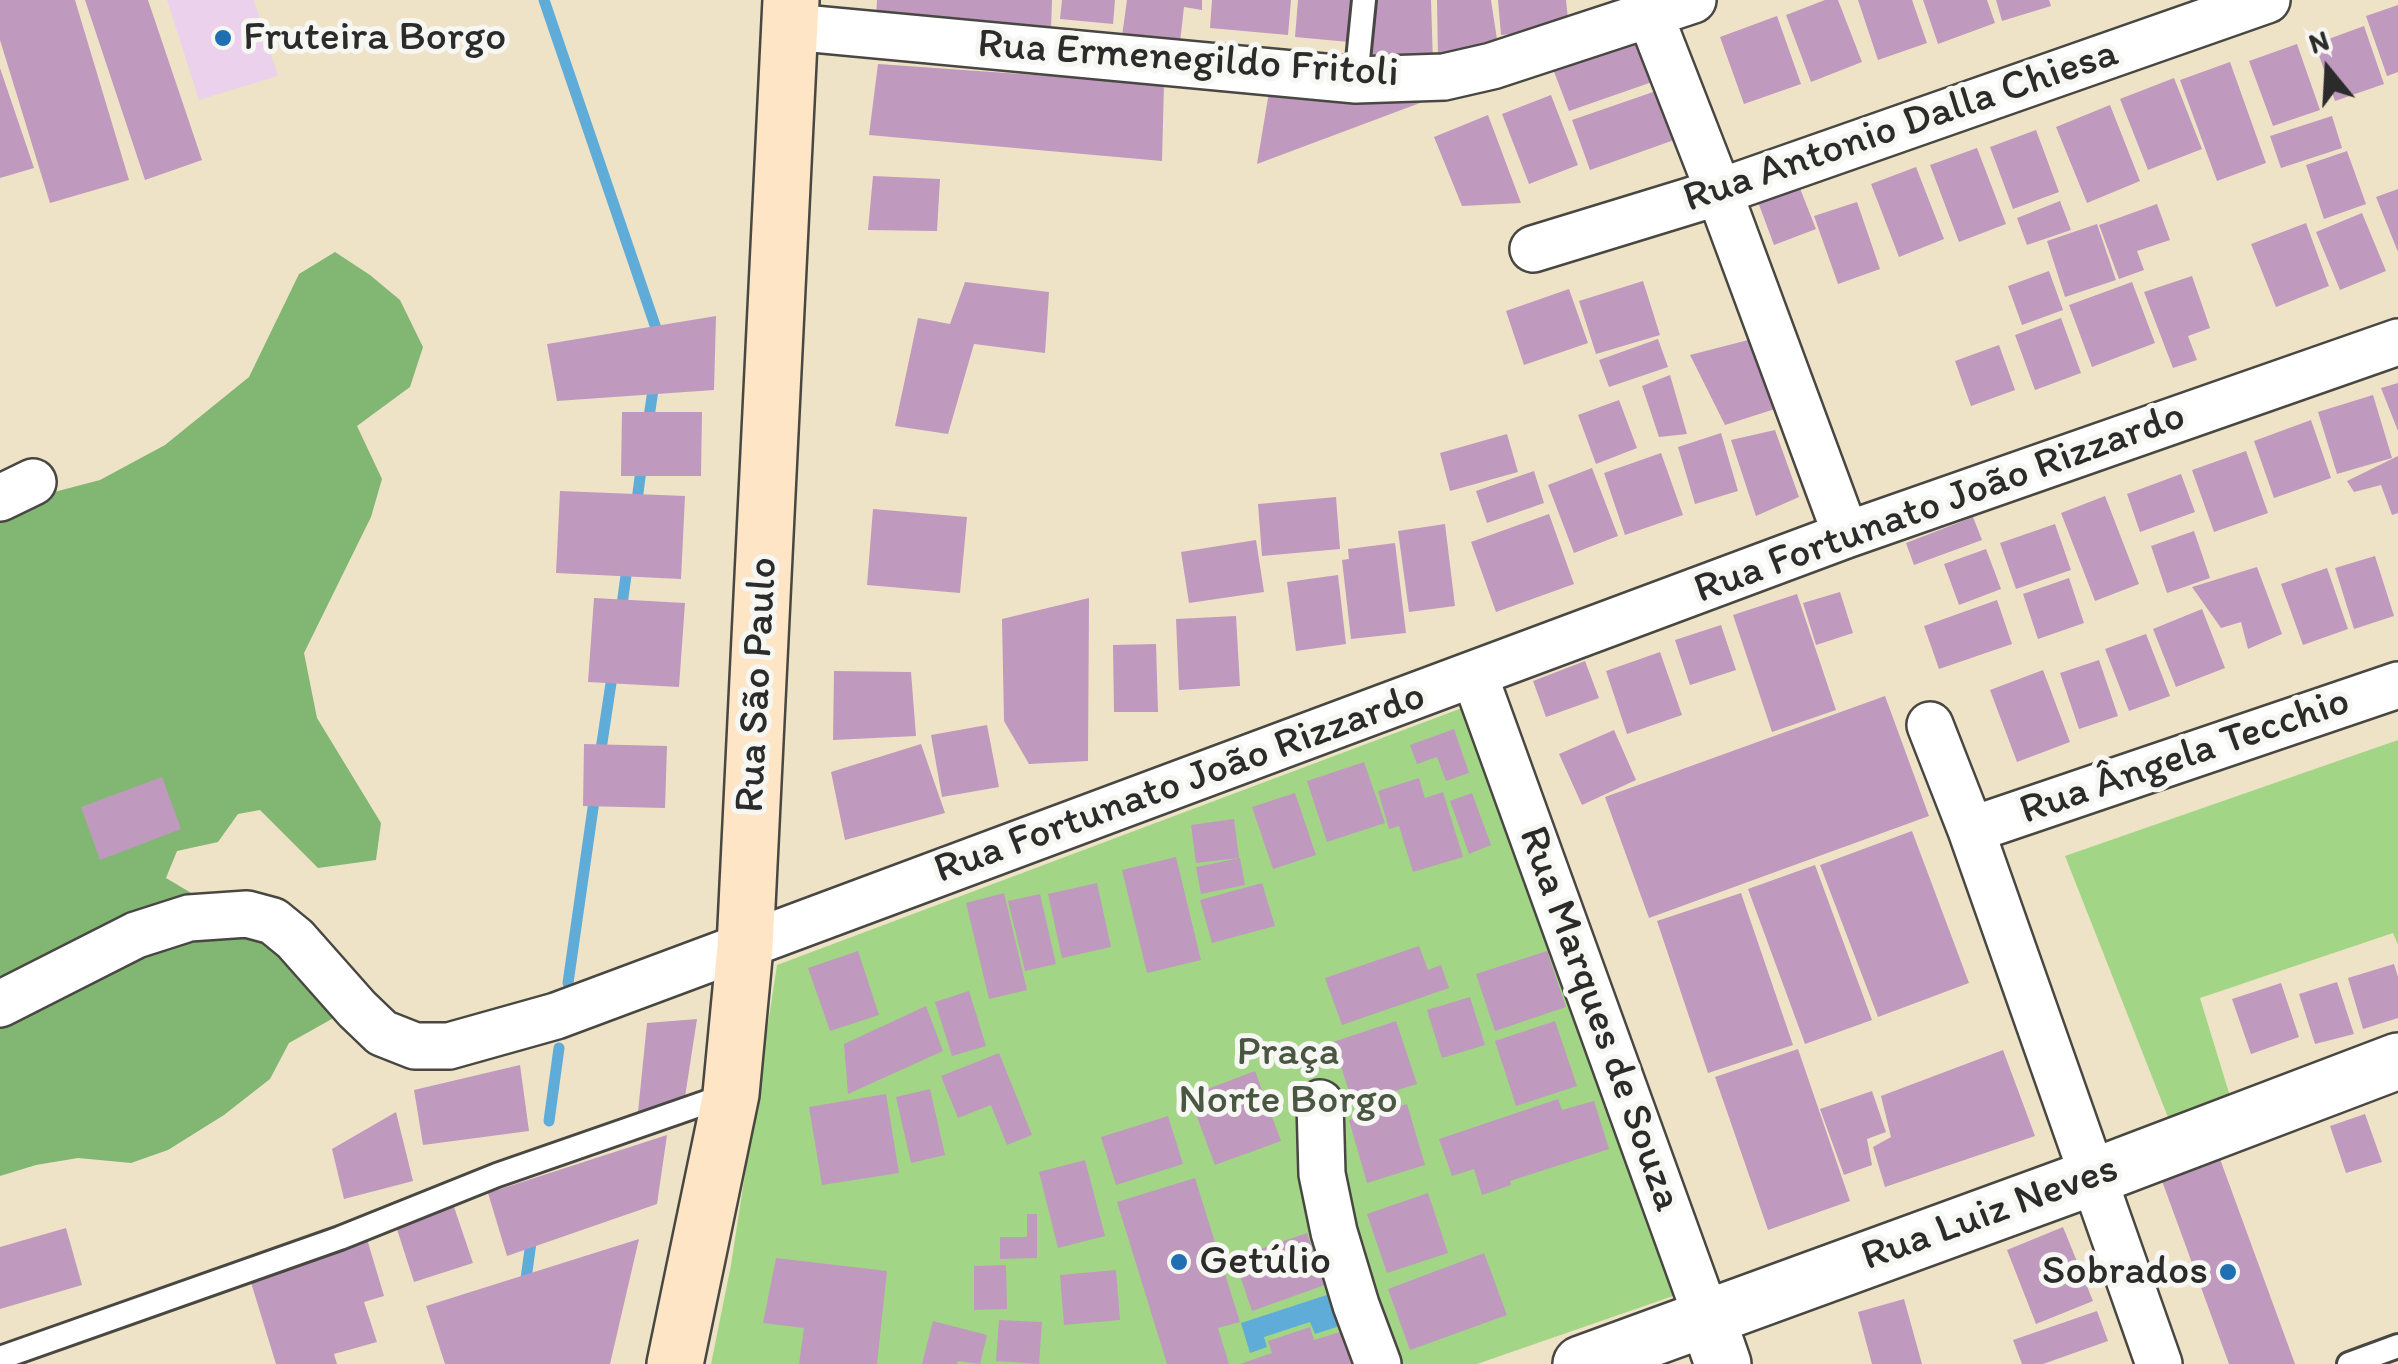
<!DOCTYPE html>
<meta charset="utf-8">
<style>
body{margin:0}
#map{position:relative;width:2398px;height:1364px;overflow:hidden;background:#efe3c7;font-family:Itim,sans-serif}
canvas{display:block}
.north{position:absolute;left:2278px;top:20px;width:100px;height:100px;-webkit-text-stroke:8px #f6f6f2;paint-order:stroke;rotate:342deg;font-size:28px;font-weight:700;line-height:40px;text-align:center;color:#2b2b2b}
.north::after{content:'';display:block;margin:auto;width:35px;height:45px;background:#2b2b2b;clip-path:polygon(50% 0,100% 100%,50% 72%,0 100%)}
</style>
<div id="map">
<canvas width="2398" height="1364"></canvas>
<div class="north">N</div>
</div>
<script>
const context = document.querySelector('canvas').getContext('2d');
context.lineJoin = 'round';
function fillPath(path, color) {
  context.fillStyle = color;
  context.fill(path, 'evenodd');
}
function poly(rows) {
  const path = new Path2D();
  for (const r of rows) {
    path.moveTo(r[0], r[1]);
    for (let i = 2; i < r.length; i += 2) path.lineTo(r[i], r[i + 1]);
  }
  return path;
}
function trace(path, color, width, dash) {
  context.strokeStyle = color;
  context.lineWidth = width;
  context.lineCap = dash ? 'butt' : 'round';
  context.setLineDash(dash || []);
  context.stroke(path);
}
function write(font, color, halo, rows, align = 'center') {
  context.font = font + ' Itim,sans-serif';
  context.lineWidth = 10;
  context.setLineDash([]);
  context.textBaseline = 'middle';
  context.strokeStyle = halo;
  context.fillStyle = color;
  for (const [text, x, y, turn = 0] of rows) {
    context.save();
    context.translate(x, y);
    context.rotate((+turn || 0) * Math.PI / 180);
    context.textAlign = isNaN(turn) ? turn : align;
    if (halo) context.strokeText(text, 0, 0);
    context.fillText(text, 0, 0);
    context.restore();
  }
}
const built = poly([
 [167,0,254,0,278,76,199,100]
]);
const green = poly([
 [1462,708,1676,1295,1477,1364,711,1364,731,1265,777,965],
 [2398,740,2398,945,2393,933,2200,998,2233,1106,2173,1130,2065,856]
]);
const forest = poly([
 [335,252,370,275,400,300,423,347,410,387,357,426,382,479,371,517,304,653,317,718,381,823,376,860,318,868,260,810,238,814,218,842,177,851,166,878,208,903,305,924,338,952,348,986,346,1011,289,1043,270,1079,224,1115,168,1150,131,1163,78,1158,36,1165,0,1176,0,490,35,497,100,480,165,445,249,377,299,274]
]);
const water = poly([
 [1339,1291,1349,1323,1315,1334,1310,1322,1264,1337,1267,1347,1250,1353,1241,1323]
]);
const stream = poly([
 [544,0,660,340],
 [648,424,654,383],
 [636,508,642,462],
 [621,612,628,561],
 [600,756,613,670],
 [568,983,595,794],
 [549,1121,559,1048],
 [525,1286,532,1235]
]);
const building = poly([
 [0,0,75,0,129,180,50,203,0,40],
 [85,0,148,0,202,160,145,180],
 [877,0,1052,0,1051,30,876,18],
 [1062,0,1115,0,1113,24,1060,19],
 [1127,0,1202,0,1202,10,1184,7,1180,42,1122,36],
 [1212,0,1291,0,1288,35,1210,28],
 [1298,0,1353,0,1349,42,1295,37],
 [1373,0,1431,0,1433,64,1372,67],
 [1437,0,1491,0,1498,46,1438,62],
 [1498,0,1566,0,1569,29,1501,35],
 [1825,0,1838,0,1862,62,1811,82,1786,15],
 [1858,0,1912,0,1927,43,1878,60],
 [1923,0,1987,0,1995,23,1938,44],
 [1996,0,2049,0,2051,6,2002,21],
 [2398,5,2398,72,2387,76,2366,16],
 [1777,16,1801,84,1744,104,1720,37],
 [2364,26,2384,84,2335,101,2315,44],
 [1635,33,1655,81,1569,111,1548,56],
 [2297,44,2320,110,2273,126,2249,61],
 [2230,62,2266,163,2217,181,2180,80],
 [878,64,1164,84,1162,161,869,135],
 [0,68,34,168,0,178],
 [2174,78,2202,149,2148,170,2120,99],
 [1656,91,1674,140,1590,170,1572,120],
 [1269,92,1428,100,1257,164],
 [1551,95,1578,165,1529,184,1502,114],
 [2110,105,2140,181,2087,203,2056,127],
 [1488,115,1521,203,1462,206,1434,137],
 [2332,116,2342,148,2281,168,2270,136],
 [2036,130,2059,192,2013,209,1990,147],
 [1977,148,2006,224,1959,242,1930,165],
 [2347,151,2366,204,2324,219,2306,165],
 [1916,167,1944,239,1899,257,1871,184],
 [873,176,940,179,937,231,868,230],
 [1799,186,1816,229,1774,245,1758,202],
 [2398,189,2398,252,2376,197],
 [2060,201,2071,230,2027,245,2017,218],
 [1857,202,1880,269,1838,284,1814,216],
 [2157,204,2170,240,2137,251,2144,270,2119,279,2099,225],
 [2362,213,2386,271,2340,290,2316,232],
 [2306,223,2329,286,2276,307,2251,244],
 [2097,224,2116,280,2065,297,2047,241],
 [2049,271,2063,310,2022,325,2008,286],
 [2192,276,2210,328,2188,336,2197,360,2173,368,2144,292],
 [1643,281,1660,335,1596,354,1579,301],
 [965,282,1049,292,1045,353,974,344,948,434,895,426,918,318,950,324],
 [2132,282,2155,343,2092,367,2069,305],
 [1569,289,1588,343,1524,365,1506,311],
 [716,316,714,390,557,401,547,344],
 [2061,318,2081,373,2035,390,2015,335],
 [1658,339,1668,367,1609,387,1599,360],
 [1752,339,1775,409,1725,425,1690,355],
 [1999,345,2015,390,1971,406,1955,361],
 [1670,375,1687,434,1659,437,1642,386],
 [2398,383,2398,431,2381,388],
 [2373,395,2392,458,2337,474,2318,412],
 [1619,400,1637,448,1596,464,1578,415],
 [622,412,702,412,701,476,621,476],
 [2311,420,2331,478,2274,498,2254,441],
 [1775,430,1799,497,1756,516,1731,440],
 [1721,433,1738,491,1695,504,1678,447],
 [1507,434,1518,472,1450,491,1440,453],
 [2246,451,2268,513,2214,532,2192,470],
 [1661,453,1683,515,1625,535,1604,473],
 [2398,456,2398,513,2392,515,2381,485,2354,492,2347,481],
 [1592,468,1618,536,1574,553,1548,485],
 [1534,471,1544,503,1487,523,1476,491],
 [2181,474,2195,512,2140,532,2127,494],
 [560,491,685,496,681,579,556,573],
 [2105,496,2139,584,2095,601,2061,513],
 [1336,497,1340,549,1262,556,1258,504],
 [873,509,967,517,960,593,867,585],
 [1549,514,1574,584,1496,612,1471,542],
 [1973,517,1982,540,1914,565,1906,543],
 [1445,524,1455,606,1409,612,1398,531],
 [2055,524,2071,570,2016,589,2000,543],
 [2194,531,2210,578,2167,593,2151,546],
 [1256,540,1264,592,1189,603,1181,552],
 [1395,543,1406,633,1351,639,1342,560,1349,559,1348,549],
 [1986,549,2001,589,1959,605,1944,564],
 [2375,556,2394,616,2354,629,2335,568],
 [2257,567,2282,634,2248,649,2241,622,2221,628,2192,587],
 [2327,568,2348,629,2303,645,2281,584],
 [1338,575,1346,644,1296,651,1287,582],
 [2069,578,2084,623,2038,639,2023,594],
 [1840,592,1853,633,1816,645,1803,603],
 [1797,594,1836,710,1772,732,1733,615],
 [594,598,685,603,679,687,588,682],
 [1089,598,1088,761,1029,764,1004,721,1002,619],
 [1997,600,2012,644,1939,669,1924,626],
 [2202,609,2225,668,2176,687,2153,629],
 [1236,616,1240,686,1179,690,1176,619],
 [1721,625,1736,670,1690,685,1675,640],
 [2146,634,2170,696,2129,711,2105,649],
 [1156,644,1158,712,1114,712,1113,645],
 [1660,652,1682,715,1627,734,1606,671],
 [2099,660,2118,716,2079,729,2060,673],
 [1585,661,1599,698,1546,717,1533,681],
 [2043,670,2070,742,2017,762,1990,690],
 [834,671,911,672,916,736,833,740],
 [1885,696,1929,816,1649,918,1605,797],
 [987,725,999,787,942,797,931,735],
 [1454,729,1469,773,1446,781,1437,757,1417,764,1410,745],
 [1614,730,1636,780,1582,805,1559,754],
 [584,744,667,746,665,808,583,806],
 [921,744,945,813,845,840,831,772],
 [1364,762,1385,823,1327,842,1307,781],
 [162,777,181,829,100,860,81,807],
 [1419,778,1425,798,1443,792,1463,857,1413,872,1399,826,1389,829,1378,791],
 [1295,793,1316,855,1273,869,1252,807],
 [1472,793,1491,845,1469,854,1450,801],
 [1234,819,1239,858,1196,863,1191,825],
 [1912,831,1969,983,1878,1017,1820,865],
 [1176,857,1201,960,1147,973,1122,870],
 [1240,858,1245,885,1201,894,1196,867],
 [1815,865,1872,1020,1805,1044,1748,889],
 [1097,883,1111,947,1062,958,1048,894],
 [1262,883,1275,926,1212,943,1200,900],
 [1004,893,1027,990,989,999,966,903],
 [1741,893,1793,1045,1708,1073,1657,921],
 [1040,894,1056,964,1025,971,1008,901],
 [1419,946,1428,970,1441,965,1449,988,1342,1025,1325,978],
 [858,951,879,1015,830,1031,808,968],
 [1547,951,1566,1007,1495,1031,1476,974],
 [2394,964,2398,977,2398,1018,2363,1029,2348,978],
 [2337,982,2354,1034,2315,1044,2299,994],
 [2281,983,2299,1037,2251,1054,2232,999],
 [969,991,986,1046,952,1056,935,1002],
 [1470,997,1485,1045,1442,1058,1427,1010],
 [926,1006,943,1051,848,1094,844,1044],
 [697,1019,685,1097,638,1112,647,1023],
 [1396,1021,1417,1084,1353,1104,1333,1042],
 [1555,1021,1577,1086,1516,1106,1495,1041],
 [1798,1049,1850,1201,1768,1230,1715,1077],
 [2003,1050,2035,1136,1885,1187,1873,1147,1891,1137,1881,1096],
 [999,1053,1032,1135,1007,1145,991,1105,958,1118,941,1076],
 [520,1065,529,1131,423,1145,414,1090],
 [1255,1071,1281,1141,1215,1165,1189,1096],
 [930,1089,945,1155,911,1163,896,1097],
 [1872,1091,1886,1132,1867,1139,1872,1165,1844,1175,1820,1109],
 [886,1094,899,1173,822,1185,809,1107],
 [1558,1099,1562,1110,1594,1101,1609,1149,1510,1181,1511,1185,1482,1195,1474,1169,1452,1176,1439,1139],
 [1407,1104,1425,1165,1367,1183,1349,1120],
 [396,1112,413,1181,344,1199,332,1149],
 [2365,1114,2382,1162,2346,1173,2330,1126],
 [1168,1116,1183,1164,1116,1185,1101,1137],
 [667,1135,657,1204,507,1256,488,1193],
 [2220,1159,2295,1364,2229,1364,2162,1181],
 [1085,1160,1105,1236,1058,1248,1039,1172],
 [1195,1178,1240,1322,1218,1328,1229,1364,1167,1364,1117,1202],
 [1428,1193,1448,1253,1387,1273,1367,1214],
 [452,1201,473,1263,414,1282,394,1220],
 [1027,1214,1037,1214,1037,1258,1000,1259,1000,1237,1027,1237],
 [2063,1227,2093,1301,2036,1324,2007,1250],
 [66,1228,82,1285,0,1309,0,1247],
 [1307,1233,1325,1285,1252,1311,1234,1258],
 [367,1239,384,1296,364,1302,377,1342,334,1354,337,1364,276,1364,249,1276],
 [639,1239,610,1364,445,1364,426,1306],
 [1484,1253,1507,1315,1410,1350,1388,1289],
 [776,1258,887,1271,877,1364,799,1364,804,1328,763,1323],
 [1006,1265,1007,1309,974,1310,974,1266],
 [1116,1270,1120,1320,1064,1325,1060,1275],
 [1904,1299,1922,1364,1872,1364,1858,1312],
 [2097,1311,2108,1341,2043,1364,2022,1364,2013,1340],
 [999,1320,1042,1322,1039,1364,996,1361],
 [933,1321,987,1335,980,1364,958,1361,957,1364,922,1364],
 [1310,1327,1314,1340,1340,1332,1357,1342,1364,1364,1240,1364,1272,1353,1268,1341]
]);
const service = poly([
 [1356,80,1364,0],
 [0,1358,340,1238,497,1175,730,1094],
 [2349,1364,2398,1346]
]);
const minor = poly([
 [1650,15,1719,192,1846,535],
 [792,27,1356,80,1444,77,1492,66,1693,0],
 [1533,249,1719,192,2267,0],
 [0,498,33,482],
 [1474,674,1707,1318],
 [1930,725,1971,830,2159,1364],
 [1971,830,2398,685],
 [0,1004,136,935,189,918,247,914,273,921,295,939,357,1009,382,1033,415,1046,449,1046,556,1016,1846,535,2398,342],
 [1320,1103,1322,1174,1334,1232,1356,1305,1378,1364]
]);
const tertiary = poly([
 [1707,1318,1723,1364],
 [1581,1364,2093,1177,2398,1061]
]);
const secondary = poly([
 [675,1364,731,1094,745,947,791,0]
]);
const markers = [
 [223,38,10,"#1f6fb2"],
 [1179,1262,10,"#1f6fb2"],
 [2228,1272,10,"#1f6fb2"]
];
const poiNames = [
 ["Fruteira Borgo",243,38],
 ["Getúlio",1199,1262],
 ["Sobrados",2208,1272,"right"]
];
const streetNames = [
 ["Rua Ermenegildo Fritoli",1188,60,4],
 ["Rua Antonio Dalla Chiesa",1901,127,-19],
 ["Rua Fortunato João Rizzardo",1940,504,-20],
 ["Rua São Paulo",758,685,-87],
 ["Rua Ângela Tecchio",2185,757,-19],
 ["Rua Fortunato João Rizzardo",1180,784,-20],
 ["Rua Marques de Souza",1599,1019,70],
 ["Rua Luiz Neves",1990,1214,-20]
];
const parkNames = [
 ["Praça",1288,1053],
 ["Norte Borgo",1288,1101]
];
fillPath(built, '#ebd1eb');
fillPath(green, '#a2d686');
fillPath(forest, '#81b773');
fillPath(water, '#60acd9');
trace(stream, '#60acd9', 11);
fillPath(building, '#c099be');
trace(service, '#484742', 28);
trace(minor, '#484742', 50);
trace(tertiary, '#484742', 60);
trace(secondary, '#484742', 60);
trace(service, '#fff', 22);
trace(minor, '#fff', 45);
trace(tertiary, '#fff', 55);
trace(secondary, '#fde5c5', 55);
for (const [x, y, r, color] of markers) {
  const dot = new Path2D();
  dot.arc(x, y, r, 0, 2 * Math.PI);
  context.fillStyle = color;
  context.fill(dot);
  trace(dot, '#f6f6f2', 4);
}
write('42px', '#2b2b2b', '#f6f6f2', poiNames, 'left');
write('42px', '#2b2b2b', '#f6f6f2', streetNames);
write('42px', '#495642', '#f6f6f2', parkNames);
</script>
